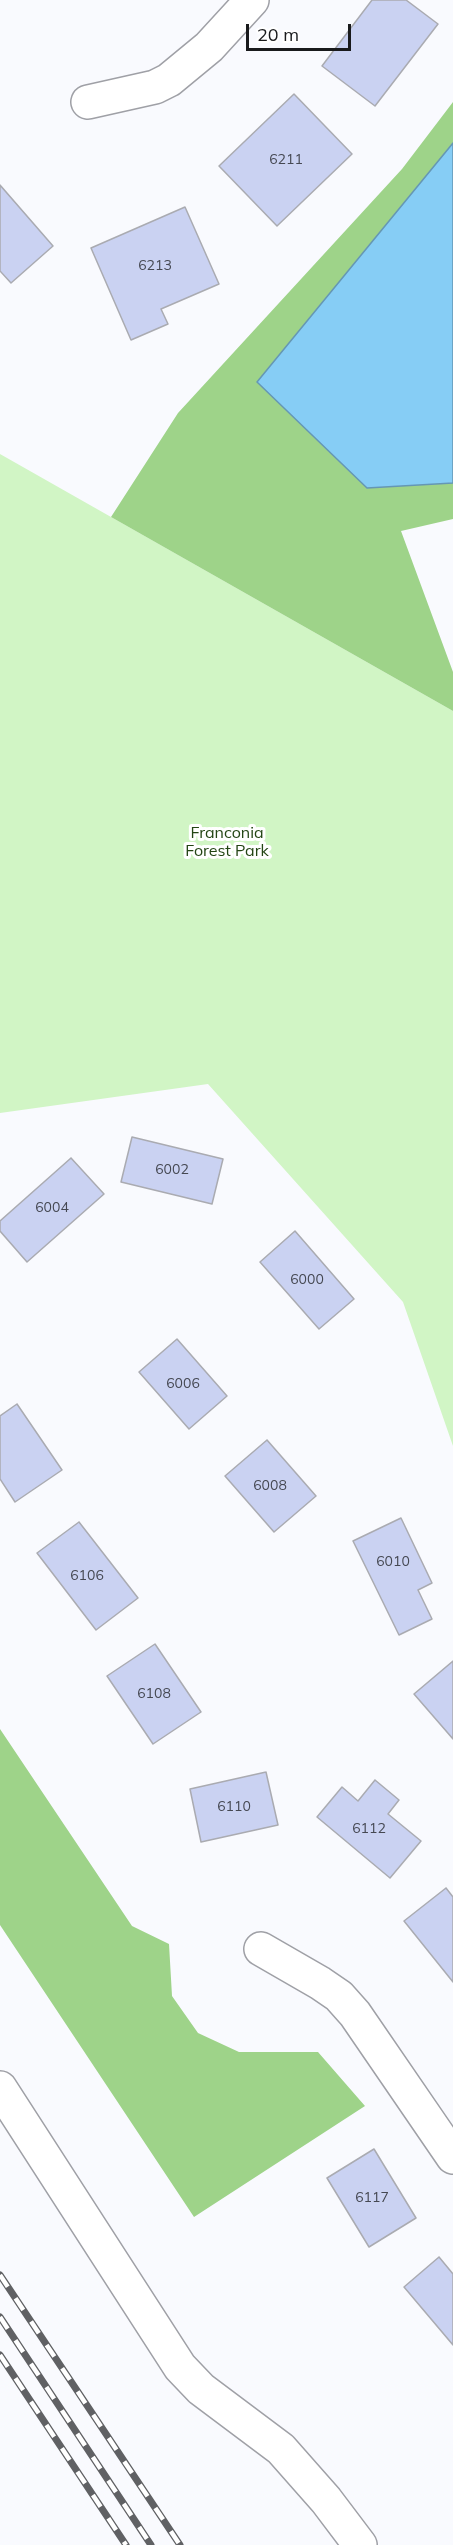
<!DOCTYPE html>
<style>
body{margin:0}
#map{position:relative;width:453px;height:2545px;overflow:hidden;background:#f9fafe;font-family:Mulish,sans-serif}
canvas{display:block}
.scale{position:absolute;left:246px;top:24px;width:105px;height:27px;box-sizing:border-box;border:3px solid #191a1c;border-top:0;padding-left:8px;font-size:18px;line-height:21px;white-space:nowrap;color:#191a1c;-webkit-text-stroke:4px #fff;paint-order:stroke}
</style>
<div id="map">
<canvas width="453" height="2545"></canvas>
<div class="scale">20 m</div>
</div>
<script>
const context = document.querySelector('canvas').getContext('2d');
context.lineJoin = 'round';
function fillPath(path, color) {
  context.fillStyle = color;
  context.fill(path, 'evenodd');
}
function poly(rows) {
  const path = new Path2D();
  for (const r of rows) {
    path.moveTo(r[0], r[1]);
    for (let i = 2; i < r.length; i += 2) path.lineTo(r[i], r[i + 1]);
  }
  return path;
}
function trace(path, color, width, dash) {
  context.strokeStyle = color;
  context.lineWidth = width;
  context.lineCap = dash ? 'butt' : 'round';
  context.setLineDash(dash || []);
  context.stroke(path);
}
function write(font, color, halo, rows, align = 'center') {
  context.font = font + ' Mulish,sans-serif';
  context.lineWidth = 6;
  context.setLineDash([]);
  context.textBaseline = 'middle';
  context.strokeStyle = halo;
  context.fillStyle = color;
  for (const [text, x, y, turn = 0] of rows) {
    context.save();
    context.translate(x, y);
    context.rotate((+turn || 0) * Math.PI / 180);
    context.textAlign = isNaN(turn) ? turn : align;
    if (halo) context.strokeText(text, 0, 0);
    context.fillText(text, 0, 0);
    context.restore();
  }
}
const green = poly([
 [0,454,453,711,453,1446,403,1302,208,1084,0,1113]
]);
const forest = poly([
 [453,102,453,519,401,531,453,672,453,711,111,517,178,413,402,169],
 [0,1729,132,1926,169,1944,172,1996,198,2033,239,2052,318,2052,365,2106,194,2217,0,1925]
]);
const water = poly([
 [453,143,453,483,367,488,257,382,453,143]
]);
const building = poly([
 [372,0,406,0,438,24,375,106,322,66,372,0],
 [294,94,352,154,277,226,219,166,294,94],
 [0,185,53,246,11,283,0,271,0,185],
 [185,207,219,284,161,309,168,324,131,340,91,248,185,207],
 [132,1137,223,1159,212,1204,121,1182,132,1137],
 [71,1158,104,1194,27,1262,0,1231,0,1221,71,1158],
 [295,1231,354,1299,319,1329,260,1262,295,1231],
 [177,1339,227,1396,189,1429,139,1372,177,1339],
 [17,1404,62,1470,15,1502,0,1479,0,1416,17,1404],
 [267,1440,316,1496,274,1532,225,1476,267,1440],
 [401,1518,432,1583,418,1590,432,1619,399,1635,353,1541,401,1518],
 [79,1522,138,1598,96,1630,37,1553,79,1522],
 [155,1644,201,1712,153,1744,107,1676,155,1644],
 [453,1661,453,1739,414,1694,453,1661],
 [266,1772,278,1825,201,1842,190,1789,266,1772],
 [375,1780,399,1800,388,1814,421,1841,390,1878,317,1817,342,1787,358,1801,375,1780],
 [446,1888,453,1897,453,1982,404,1921,446,1888],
 [374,2149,416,2218,369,2247,327,2178,374,2149],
 [439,2257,453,2274,453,2345,404,2287,439,2257]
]);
const minor = poly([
 [88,102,155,87,169,80,209,47,252,0],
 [261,1949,320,1983,339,1996,355,2014,453,2157],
 [0,2088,180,2367,201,2389,281,2449,326,2500,360,2545]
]);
const rail = poly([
 [0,2275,180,2545],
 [0,2317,151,2545],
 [0,2355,126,2545]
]);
const numberNames = [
 ["6211",286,160],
 ["6213",155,266],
 ["6002",172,1170],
 ["6004",52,1208],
 ["6000",307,1280],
 ["6006",183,1384],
 ["6008",270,1486],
 ["6010",393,1562],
 ["6106",87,1576],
 ["6108",154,1694],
 ["6110",234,1807],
 ["6112",369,1829],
 ["6117",372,2198]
];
const parkNames = [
 ["Franconia",227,833],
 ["Forest Park",227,851]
];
fillPath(green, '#d1f5c5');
fillPath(forest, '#9ed389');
fillPath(water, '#86cdf5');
trace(water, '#6597b4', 1.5);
fillPath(building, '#cad2f2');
trace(building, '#aaabb1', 1.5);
trace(minor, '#9fa0a6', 36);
trace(minor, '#fff', 33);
trace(rail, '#606164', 7);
trace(rail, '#fff', 4.5, [14]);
write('14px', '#454852', null, numberNames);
write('16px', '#234514', '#fff', parkNames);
</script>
